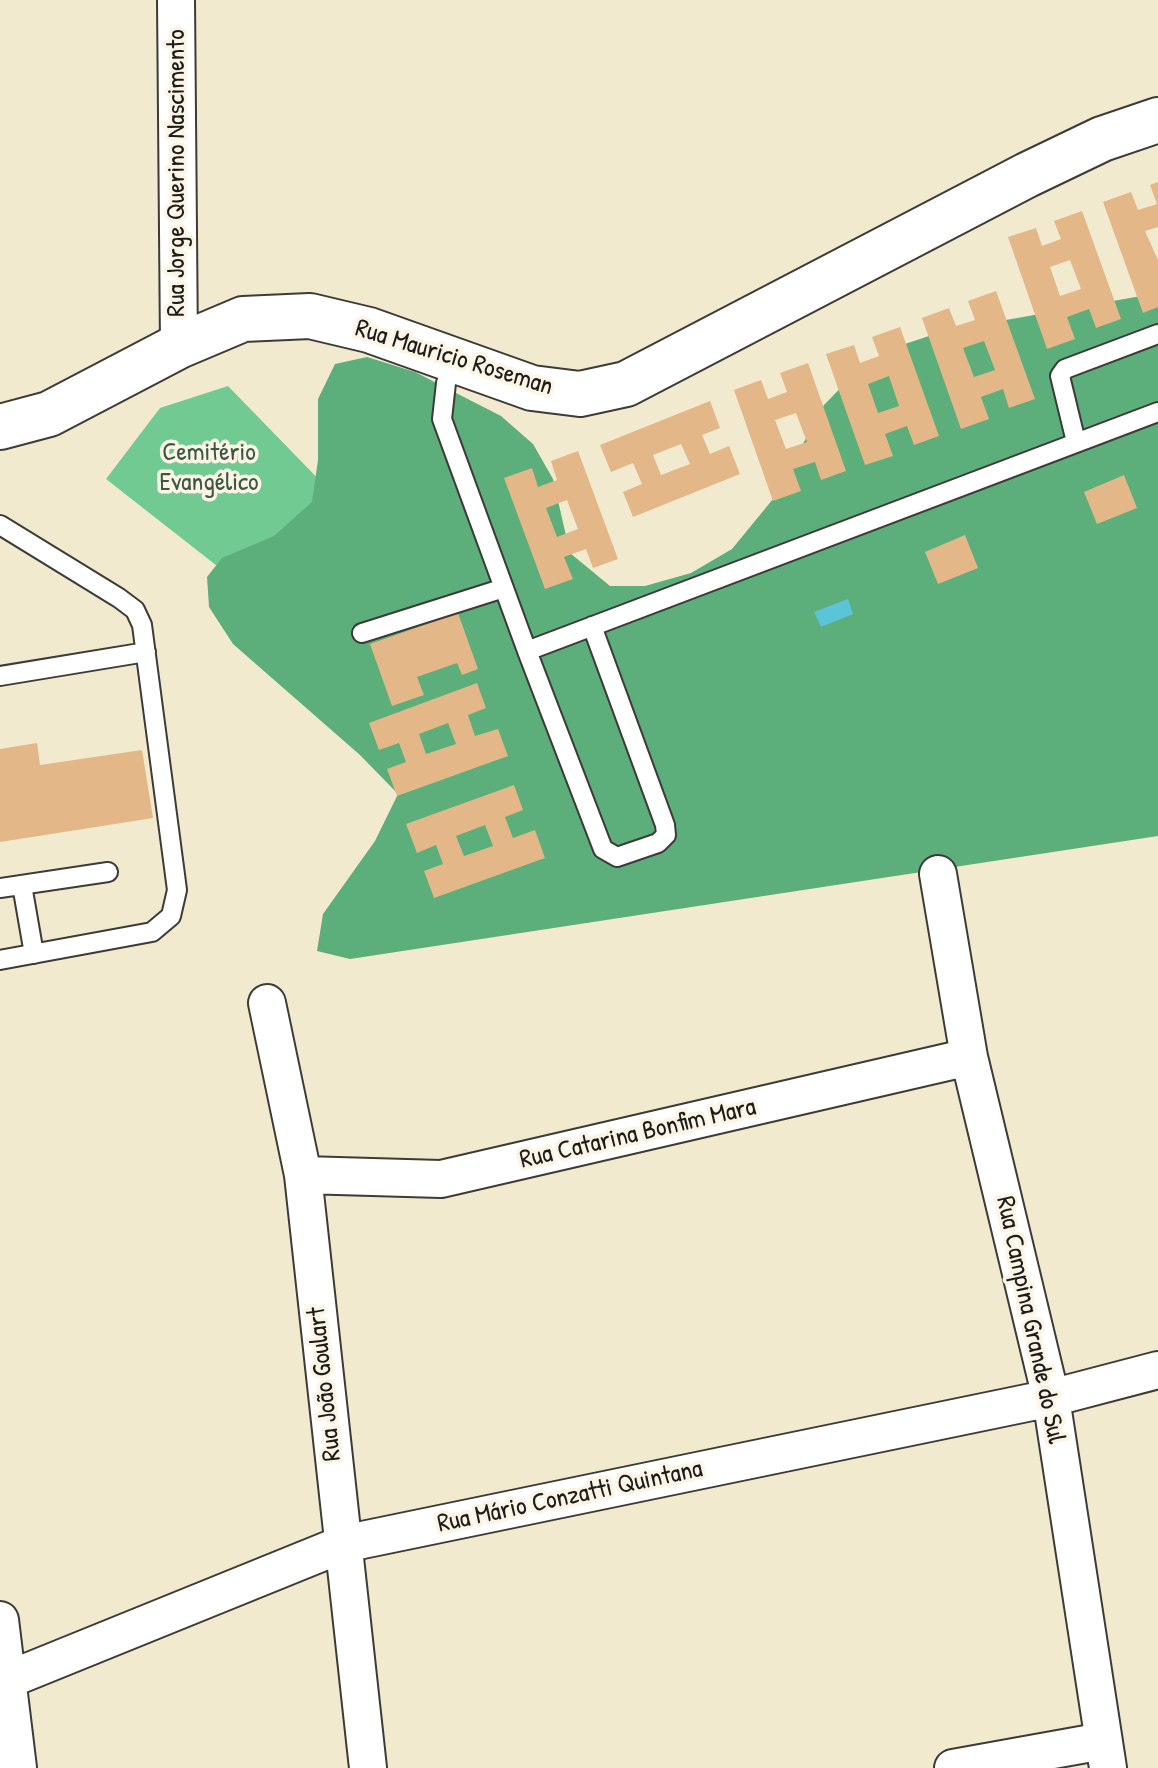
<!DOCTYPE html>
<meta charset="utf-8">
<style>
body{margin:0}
canvas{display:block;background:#f1eacf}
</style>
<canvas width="1158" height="1768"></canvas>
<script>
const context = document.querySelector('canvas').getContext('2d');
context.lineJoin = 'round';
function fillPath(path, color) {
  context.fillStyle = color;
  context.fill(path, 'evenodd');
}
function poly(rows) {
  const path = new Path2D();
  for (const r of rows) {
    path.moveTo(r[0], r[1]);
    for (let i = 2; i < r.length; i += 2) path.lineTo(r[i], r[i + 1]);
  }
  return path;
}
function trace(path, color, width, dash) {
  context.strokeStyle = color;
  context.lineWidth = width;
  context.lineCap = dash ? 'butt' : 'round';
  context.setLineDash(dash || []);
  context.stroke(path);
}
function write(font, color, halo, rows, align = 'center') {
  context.font = font + ' "Patrick Hand",sans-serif';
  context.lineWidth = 7;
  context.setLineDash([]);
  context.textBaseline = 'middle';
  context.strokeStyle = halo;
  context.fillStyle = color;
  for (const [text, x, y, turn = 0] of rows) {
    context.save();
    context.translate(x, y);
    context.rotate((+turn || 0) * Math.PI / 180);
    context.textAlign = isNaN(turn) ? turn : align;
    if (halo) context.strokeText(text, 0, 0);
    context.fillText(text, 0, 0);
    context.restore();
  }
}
const green = poly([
 [228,386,401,564,249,591,106,479,160,408]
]);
const forest = poly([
 [1158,293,1158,836,350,959,317,951,323,914,375,841,398,794,360,755,233,644,209,607,207,577,222,558,274,536,312,502,318,460,318,399,335,364,367,357,415,372,501,416,533,444,553,479,570,553,610,586,645,586,691,573,732,549,773,499,824,405,856,372,896,347,944,331]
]);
const water = poly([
 [848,599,853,614,821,627,814,612]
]);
const building = poly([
 [1158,182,1158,227,1145,231,1158,260,1158,307,1143,313,1103,202,1131,192,1138,210,1157,204,1150,185],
 [1082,211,1121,319,1096,328,1089,309,1067,317,1075,339,1047,349,1008,237,1036,228,1042,246,1061,239,1054,221],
 [1070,260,1081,289,1060,296,1050,267],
 [996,291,1035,399,1009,408,1003,389,981,397,989,419,961,429,922,318,949,308,956,326,975,320,968,301],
 [984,341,995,370,974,377,963,348],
 [900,327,939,436,914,445,907,426,885,434,893,456,865,465,826,354,854,345,860,363,879,356,872,337],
 [889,376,899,406,878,413,868,384],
 [808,363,846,471,821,480,815,462,793,469,801,491,773,501,734,390,761,380,768,399,787,392,780,373],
 [796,413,807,442,786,449,775,420],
 [710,401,720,428,702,435,710,454,729,446,740,474,633,517,623,492,642,484,633,463,611,472,600,445],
 [681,444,690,464,661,475,653,455],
 [578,451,618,559,593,568,586,549,564,557,573,579,545,589,504,478,532,468,538,487,557,480,551,461],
 [567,500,578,529,557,537,546,508],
 [1124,475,1137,508,1097,524,1084,492],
 [965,535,978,568,938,584,925,552],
 [458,613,478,669,462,675,457,663,417,677,424,695,392,706,370,644],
 [477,683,486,708,468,715,475,736,498,729,508,756,397,796,387,769,406,762,399,743,379,750,369,723],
 [448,723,456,744,426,754,419,734],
 [37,743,40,765,142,750,153,818,0,842,0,749],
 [514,785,523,810,505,817,513,838,535,830,545,858,434,898,424,871,443,864,436,845,417,853,406,824],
 [485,825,493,846,464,856,456,836]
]);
const service = poly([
 [455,360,446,383,442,419,527,651,1158,412],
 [1076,442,1060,376,1065,369,1158,334],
 [0,525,119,598,135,610,142,625,177,890,171,916,152,932,0,960],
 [362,633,504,588],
 [527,651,603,849,617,857,658,843,666,835,665,825,592,626],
 [0,676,146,652],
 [22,885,34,954],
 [0,888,108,872]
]);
const minor = poly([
 [176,0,179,346],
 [938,874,969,1057,1051,1398,1108,1768],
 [267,1003,303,1175,368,1768],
 [303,1175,441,1179,969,1057],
 [0,1620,18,1768],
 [0,1683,343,1544,1051,1398,1158,1370],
 [953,1768,1103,1741]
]);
const secondary = poly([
 [0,427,49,414,179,346,243,319,310,316,369,330,532,388,580,394,626,384,1027,175,1102,139,1158,120]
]);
const streetNames = [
 ["Rua Jorge Querino Nascimento",177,173,-90],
 ["Rua Mauricio Roseman",454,358,17],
 ["Rua Catarina Bonfim Mara",638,1134,-13],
 ["Rua Campina Grande do Sul",1030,1320,78],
 ["Rua João Goulart",325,1384,-96],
 ["Rua Mário Conzatti Quintana",570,1497,-12]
];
const parkNames = [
 ["Cemitério",209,453],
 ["Evangélico",209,483]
];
fillPath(green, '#71ca91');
fillPath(forest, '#5cae7b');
fillPath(water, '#5bc4d7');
fillPath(building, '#e3b787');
trace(service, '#3c3b37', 22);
trace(minor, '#3c3b37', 40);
trace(secondary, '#3c3b37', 48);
trace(service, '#fff', 18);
trace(minor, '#fff', 36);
trace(secondary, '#fff', 44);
write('26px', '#1c1c1c', '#fcf5e5', streetNames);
write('26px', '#3a5945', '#fcf5e5', parkNames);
</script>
